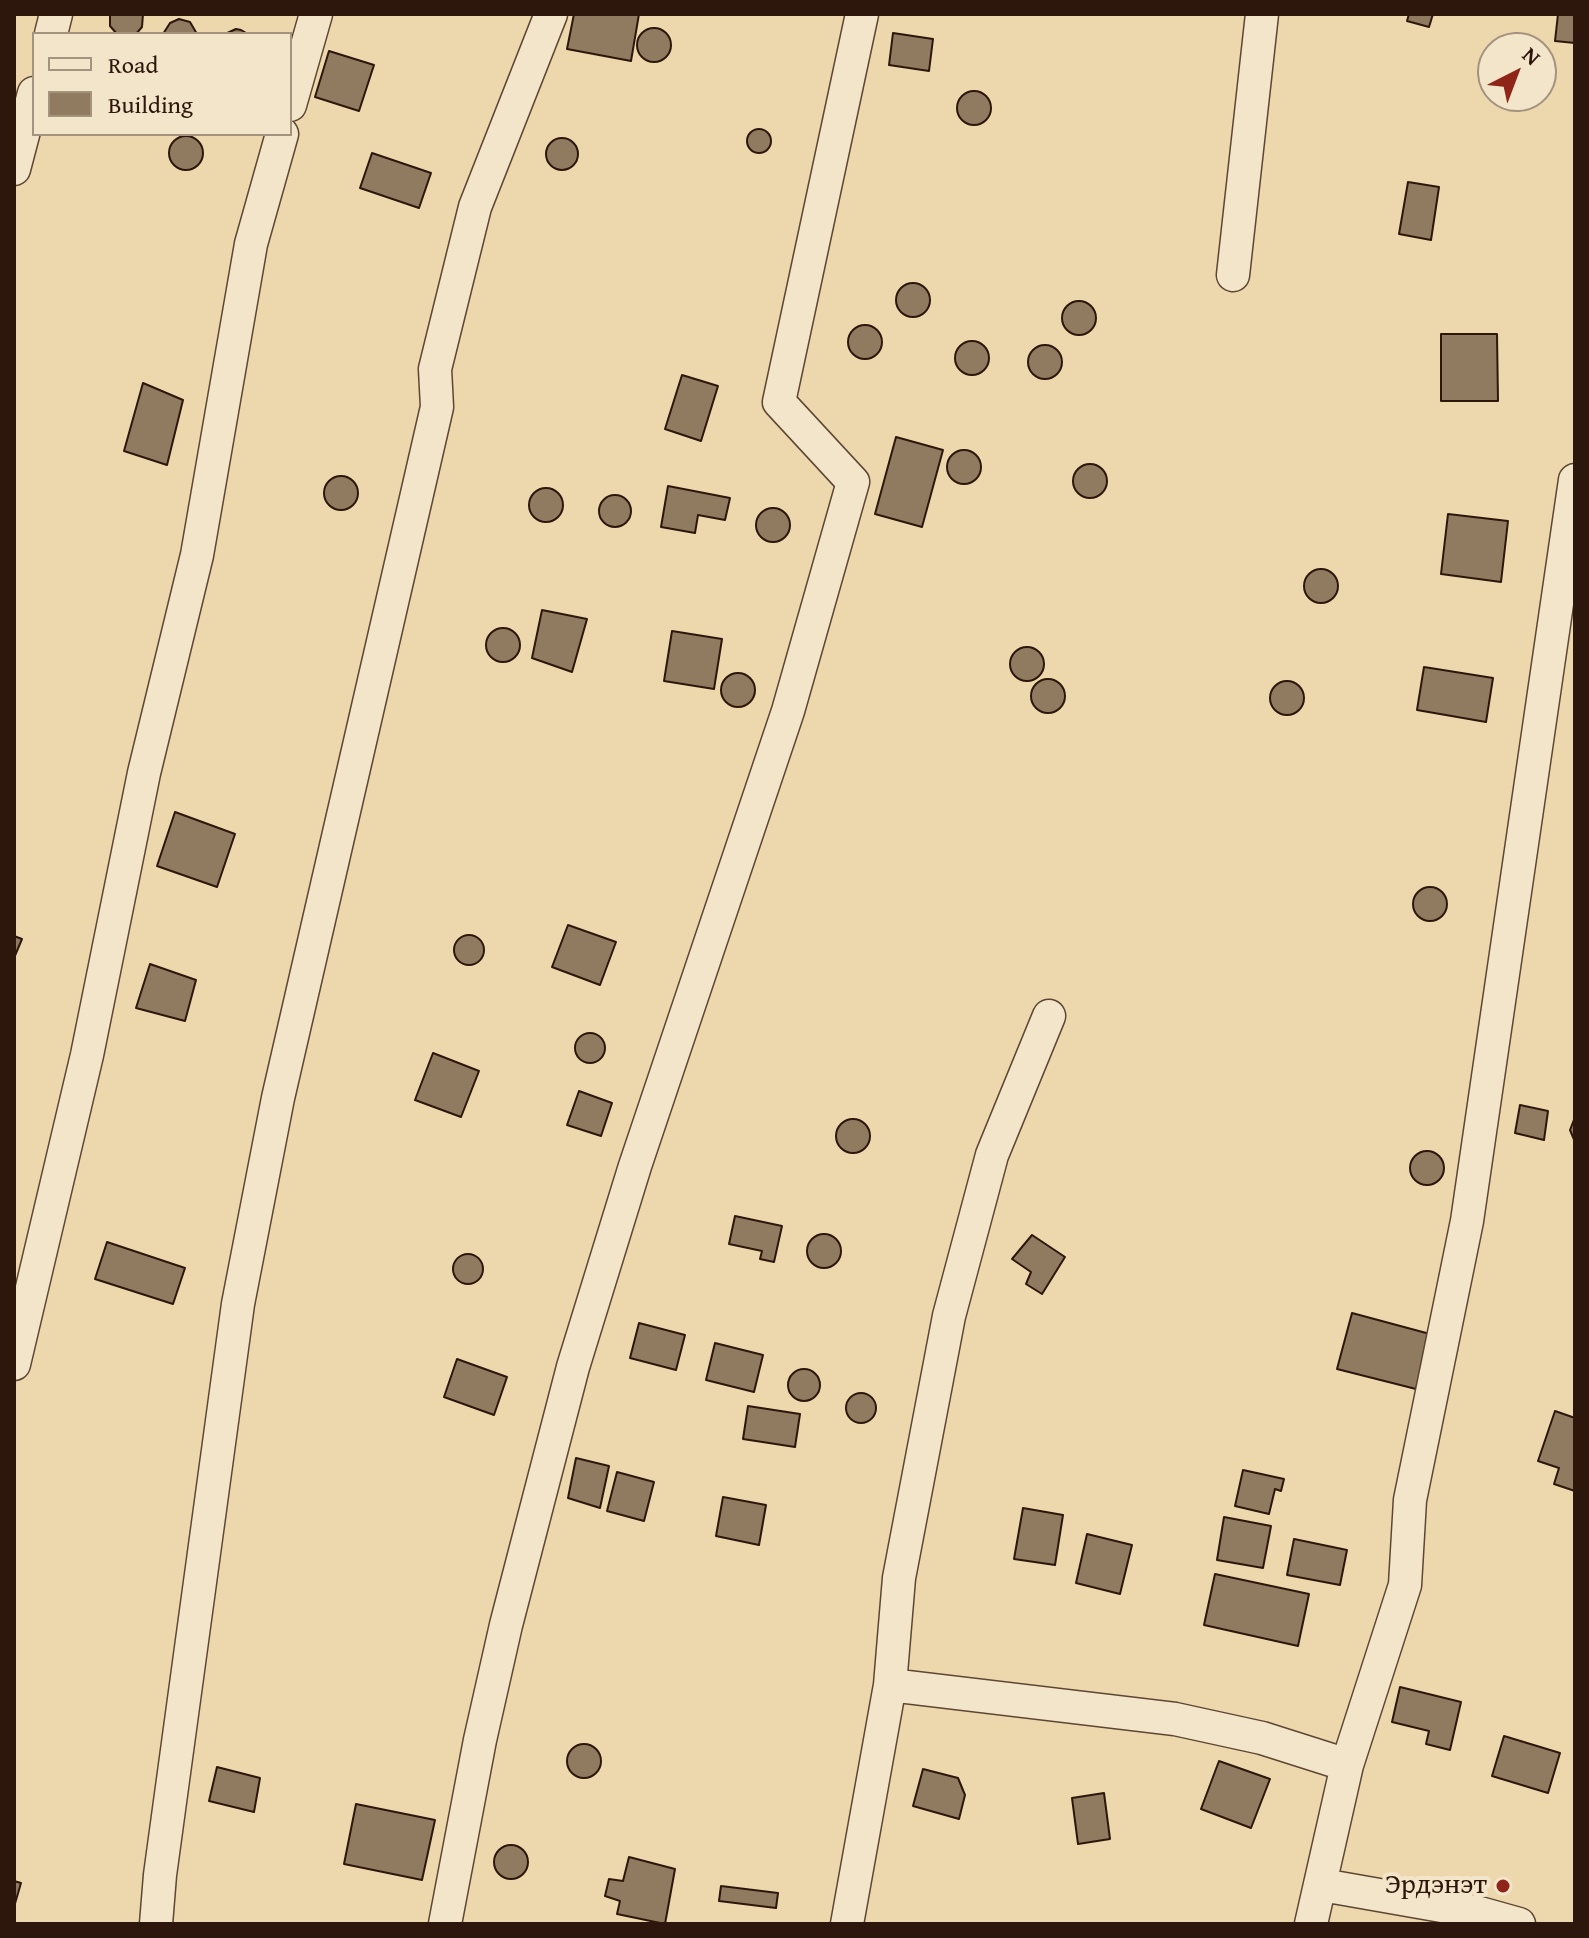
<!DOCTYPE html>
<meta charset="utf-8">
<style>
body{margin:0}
#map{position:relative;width:1589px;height:1938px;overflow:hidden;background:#edd7ad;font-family:"Gentium Book Plus",serif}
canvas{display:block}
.frame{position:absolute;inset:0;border:16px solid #2d170c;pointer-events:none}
.legend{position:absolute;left:32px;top:32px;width:260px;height:104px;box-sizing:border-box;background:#f3e5ca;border:2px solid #a4937e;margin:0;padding:10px 14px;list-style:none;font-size:24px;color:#2d170c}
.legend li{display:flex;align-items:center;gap:16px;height:40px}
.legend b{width:40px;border:2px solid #a4937e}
.north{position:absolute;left:1477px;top:32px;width:80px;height:80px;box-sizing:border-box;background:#f3e5ca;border:2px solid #a4937e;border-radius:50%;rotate:42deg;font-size:22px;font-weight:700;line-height:32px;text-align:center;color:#2d170c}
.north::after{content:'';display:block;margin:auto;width:28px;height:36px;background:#8f2418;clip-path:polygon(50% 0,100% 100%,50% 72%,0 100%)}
</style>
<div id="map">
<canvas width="1589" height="1938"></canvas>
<div class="frame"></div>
<ul class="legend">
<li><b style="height:10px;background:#f3e5ca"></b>Road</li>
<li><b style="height:22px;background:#917b60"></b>Building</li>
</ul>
<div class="north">N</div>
</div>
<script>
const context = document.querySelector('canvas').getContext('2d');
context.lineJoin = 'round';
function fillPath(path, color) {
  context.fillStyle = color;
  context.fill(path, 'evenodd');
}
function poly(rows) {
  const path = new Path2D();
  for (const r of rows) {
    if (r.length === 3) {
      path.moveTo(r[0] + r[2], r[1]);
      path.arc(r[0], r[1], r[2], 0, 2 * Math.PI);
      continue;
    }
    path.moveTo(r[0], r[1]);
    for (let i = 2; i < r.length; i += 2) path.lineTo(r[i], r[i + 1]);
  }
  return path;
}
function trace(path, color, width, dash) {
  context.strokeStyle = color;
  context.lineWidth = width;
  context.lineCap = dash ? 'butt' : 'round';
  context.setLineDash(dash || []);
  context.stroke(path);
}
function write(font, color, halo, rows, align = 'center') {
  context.font = font + ' "Gentium Book Plus",serif';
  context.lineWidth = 8;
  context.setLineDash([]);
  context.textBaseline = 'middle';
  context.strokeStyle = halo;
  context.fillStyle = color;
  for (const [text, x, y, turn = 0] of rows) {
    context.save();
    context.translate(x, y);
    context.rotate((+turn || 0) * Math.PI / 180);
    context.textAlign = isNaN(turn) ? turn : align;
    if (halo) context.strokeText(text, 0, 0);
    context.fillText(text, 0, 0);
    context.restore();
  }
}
const building = poly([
 [110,14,143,14,142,27,136,34,117,34,110,26,110,14],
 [574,14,639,14,631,61,567,49,574,14],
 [1409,14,1433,14,1429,27,1407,21,1409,14],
 [1558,14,1575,14,1575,43,1555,41,1558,14],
 [179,19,190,22,197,34,163,34,170,23,179,19],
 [654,45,17],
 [236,29,241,30,248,34,225,34,236,29],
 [893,33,933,39,929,71,889,65,893,33],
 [329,51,374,65,359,111,315,97,329,51],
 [974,108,17],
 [759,141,12],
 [186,153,17],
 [562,154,16],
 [372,153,431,173,419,208,360,188,372,153],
 [1408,182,1439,187,1431,240,1399,234,1408,182],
 [913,300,17],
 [1079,318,17],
 [865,342,17],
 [1441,334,1497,334,1498,401,1441,401,1441,334],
 [972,358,17],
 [1045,362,17],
 [682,375,718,386,701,441,665,429,682,375],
 [143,383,183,400,167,465,124,451,143,383],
 [896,437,943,450,922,527,875,514,896,437],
 [964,467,17],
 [1090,481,17],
 [341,493,17],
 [668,486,730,498,725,520,698,515,695,533,661,527,668,486],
 [546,505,17],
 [615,511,16],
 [773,525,17],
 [1448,514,1508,521,1501,582,1441,574,1448,514],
 [1321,586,17],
 [542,610,587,619,572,672,532,658,542,610],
 [503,645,17],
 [672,631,722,639,714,689,664,681,672,631],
 [1027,664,17],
 [1424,667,1493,678,1486,722,1417,710,1424,667],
 [738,690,17],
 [1048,696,17],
 [1287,698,17],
 [175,812,235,834,217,887,157,866,175,812],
 [1430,904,17],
 [568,925,616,942,600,985,552,967,568,925],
 [469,950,15],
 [14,936,22,939,14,958,14,936],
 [150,964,196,980,185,1021,136,1008,150,964],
 [590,1048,15],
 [433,1053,479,1071,461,1117,415,1100,433,1053],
 [579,1091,612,1103,601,1136,567,1125,579,1091],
 [1520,1105,1548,1111,1544,1140,1515,1133,1520,1105],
 [1575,1117,1575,1142,1570,1130,1575,1117],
 [853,1136,17],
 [1427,1168,17],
 [735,1216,782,1226,774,1262,760,1259,762,1251,729,1244,735,1216],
 [824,1251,17],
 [1032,1235,1065,1257,1042,1294,1026,1284,1031,1272,1012,1259,1032,1235],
 [107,1242,185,1268,173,1304,95,1279,107,1242],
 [468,1269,15],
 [1352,1313,1430,1334,1416,1389,1337,1369,1352,1313],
 [639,1323,685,1335,676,1370,630,1358,639,1323],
 [715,1343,763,1355,754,1392,706,1380,715,1343],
 [457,1359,507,1377,494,1415,444,1397,457,1359],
 [804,1385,16],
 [861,1408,15],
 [748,1406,800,1414,795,1447,743,1439,748,1406],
 [1555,1411,1575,1418,1575,1491,1554,1484,1559,1468,1538,1461,1555,1411],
 [576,1458,609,1466,600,1508,568,1498,576,1458],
 [1243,1470,1284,1479,1281,1491,1275,1489,1269,1514,1235,1506,1243,1470],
 [617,1472,654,1482,644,1521,607,1511,617,1472],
 [723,1497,766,1505,759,1545,716,1536,723,1497],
 [1023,1508,1063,1515,1055,1565,1014,1559,1023,1508],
 [1224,1517,1271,1526,1263,1568,1217,1560,1224,1517],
 [1087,1534,1132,1545,1120,1594,1076,1583,1087,1534],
 [1294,1539,1347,1550,1340,1585,1287,1575,1294,1539],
 [1215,1574,1309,1594,1298,1646,1204,1625,1215,1574],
 [1400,1687,1461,1702,1450,1750,1426,1744,1429,1731,1392,1722,1400,1687],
 [1504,1736,1560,1753,1548,1793,1492,1776,1504,1736],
 [584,1761,17],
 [1219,1761,1270,1779,1251,1828,1201,1809,1219,1761],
 [217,1767,260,1778,254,1812,209,1801,217,1767],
 [923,1769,958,1778,965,1795,959,1819,913,1806,923,1769],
 [1104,1793,1110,1839,1078,1844,1072,1798,1104,1793],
 [356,1804,435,1820,422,1880,344,1864,356,1804],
 [511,1862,17],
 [629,1857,675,1869,665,1924,617,1914,620,1901,605,1896,609,1879,623,1881,629,1857],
 [14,1881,21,1883,14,1907,14,1881],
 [721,1886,778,1893,776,1908,719,1901,721,1886]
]);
const street = poly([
 [51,34,56,14],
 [290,105,316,14],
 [14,169,34,93],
 [1233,275,1262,14],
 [14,1364,87,1055,144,773,197,555,251,244,282,134],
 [890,1685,1175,1719,1262,1738,1347,1765],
 [1322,1885,1476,1912,1519,1924],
 [156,1924,160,1875,238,1304,278,1098,437,407,435,369,475,207,551,14],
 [445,1924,480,1740,506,1625,573,1367,635,1166,788,711,853,482,779,402,862,14],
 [847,1924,890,1685,899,1578,949,1316,992,1155,1049,1016],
 [1311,1924,1347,1765,1405,1585,1410,1500,1467,1221,1575,480]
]);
const markers = [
 [1503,1886,8,"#8f2418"]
];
const poiNames = [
 ["Эрдэнэт",1487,1886]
];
fillPath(building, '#917b60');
trace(building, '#2d170c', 2);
trace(street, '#5d4734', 35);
trace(street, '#f3e5ca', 32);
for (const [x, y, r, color] of markers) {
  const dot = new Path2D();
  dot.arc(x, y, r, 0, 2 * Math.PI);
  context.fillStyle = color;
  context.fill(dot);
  trace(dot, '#f3e5ca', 3);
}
write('28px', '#2d170c', '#f3e5ca', poiNames, 'right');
</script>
